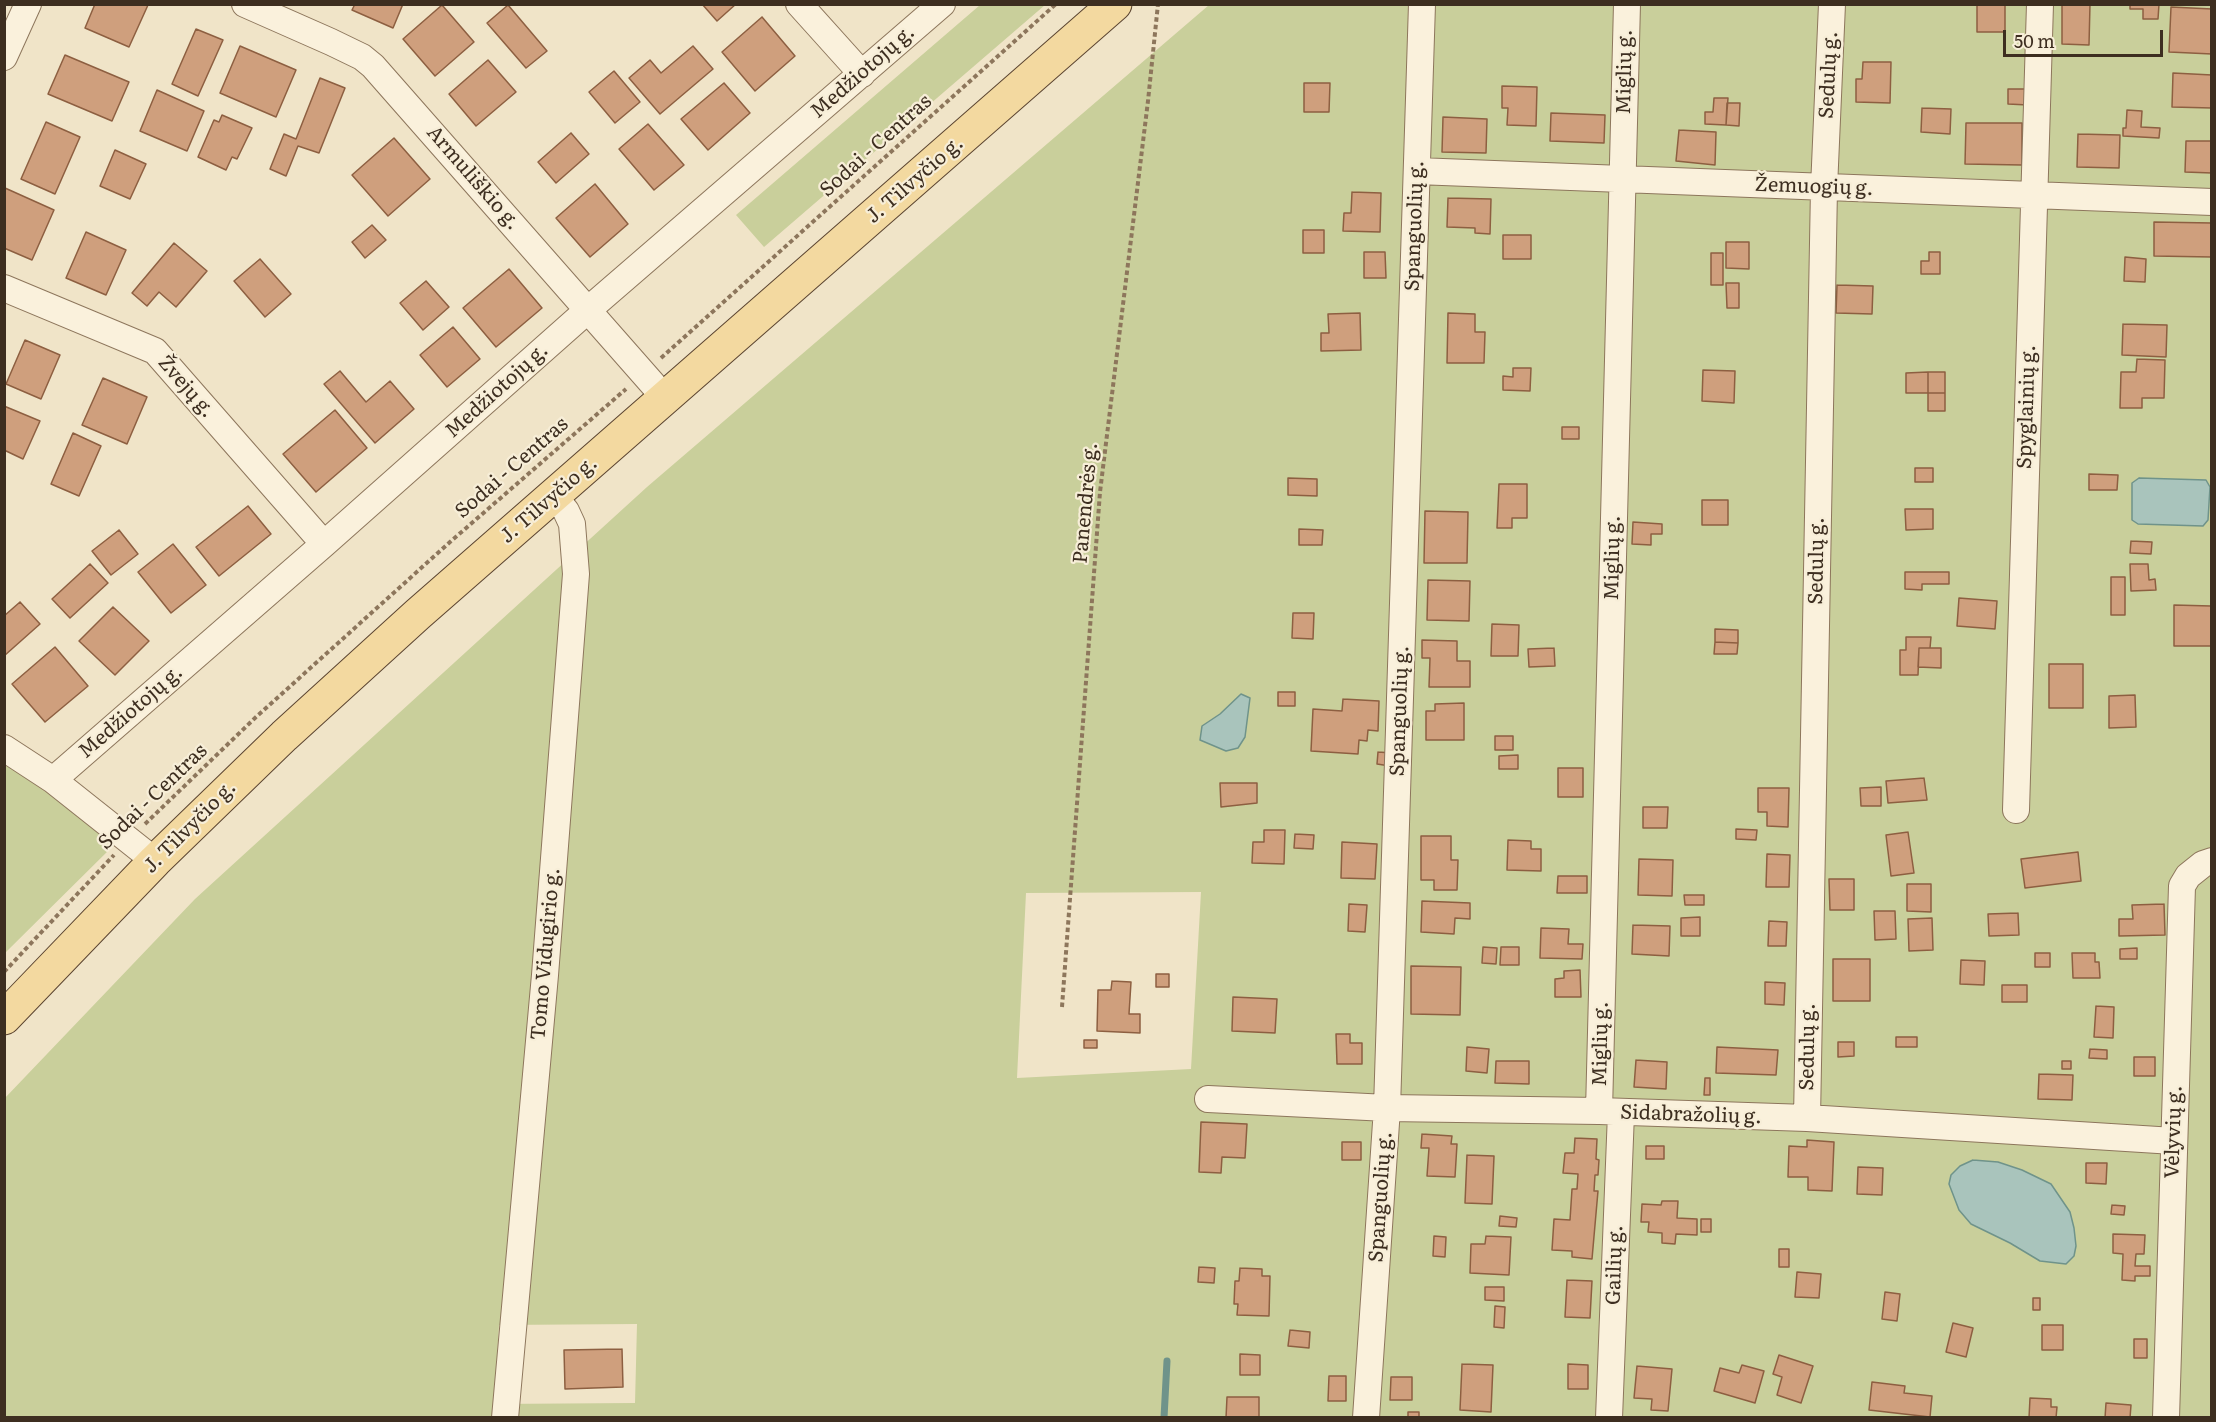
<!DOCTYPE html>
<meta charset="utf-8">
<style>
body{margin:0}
#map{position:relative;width:2216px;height:1422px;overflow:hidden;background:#f0e4c8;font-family:Literata,serif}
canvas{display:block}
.frame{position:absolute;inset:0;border:6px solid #3d2e20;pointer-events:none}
.scale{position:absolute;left:2003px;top:30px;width:160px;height:27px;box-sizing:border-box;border:3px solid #3d2e20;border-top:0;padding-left:8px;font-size:18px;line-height:21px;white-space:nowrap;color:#3d2e20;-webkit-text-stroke:4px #f7eed8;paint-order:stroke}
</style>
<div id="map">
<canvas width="2216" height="1422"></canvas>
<div class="frame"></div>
<div class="scale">50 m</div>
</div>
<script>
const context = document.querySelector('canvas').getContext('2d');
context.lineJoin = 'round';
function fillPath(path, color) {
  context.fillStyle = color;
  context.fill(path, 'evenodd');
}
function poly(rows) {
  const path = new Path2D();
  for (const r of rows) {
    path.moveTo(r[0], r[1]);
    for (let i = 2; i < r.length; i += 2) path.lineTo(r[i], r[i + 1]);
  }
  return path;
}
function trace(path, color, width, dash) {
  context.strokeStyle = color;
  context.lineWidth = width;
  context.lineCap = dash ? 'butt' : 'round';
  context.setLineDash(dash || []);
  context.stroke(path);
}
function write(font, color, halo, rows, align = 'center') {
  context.font = font + ' Literata,serif';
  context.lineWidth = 4.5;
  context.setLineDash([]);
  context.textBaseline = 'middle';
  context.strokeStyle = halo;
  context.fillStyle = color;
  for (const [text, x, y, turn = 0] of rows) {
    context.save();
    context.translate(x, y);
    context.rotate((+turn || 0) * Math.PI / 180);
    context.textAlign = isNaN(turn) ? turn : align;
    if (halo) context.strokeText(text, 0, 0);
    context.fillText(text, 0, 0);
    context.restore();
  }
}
const green = poly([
 [980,5,1045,5,764,247,736,215],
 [1209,5,2211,5,2211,1417,5,1417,4,1099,195,899,647,487],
 [1201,892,1191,1069,1017,1078,1026,893],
 [637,1324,635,1403,494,1404,499,1325],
 [5,764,55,798,114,845,5,953]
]);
const water = poly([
 [2139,478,2206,480,2210,487,2208,520,2203,526,2138,524,2132,520,2132,483,2139,478],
 [1241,694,1250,698,1245,737,1238,748,1226,751,1200,740,1202,726,1220,714,1241,694],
 [1973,1160,1998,1162,2022,1170,2051,1184,2070,1212,2074,1228,2076,1246,2074,1256,2066,1264,2040,1261,2010,1243,1971,1224,1959,1210,1949,1184,1951,1175,1960,1166,1973,1160]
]);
const stream = poly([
 [1164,1418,1167,1361]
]);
const building = poly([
 [95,4,148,5,129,47,85,28,95,4],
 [355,4,403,4,393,28,352,10,355,4],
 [702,4,736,4,717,21,702,4],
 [1977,4,2005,4,2005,32,1977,32,1977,4],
 [2062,4,2090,4,2089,45,2062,44,2062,4],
 [2130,4,2159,4,2158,19,2143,19,2143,9,2130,9,2130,4],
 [442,5,474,42,435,76,403,39,442,5],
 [508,5,547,51,526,68,487,23,508,5],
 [2171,7,2212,9,2212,54,2169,52,2171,7],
 [762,17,795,56,755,91,722,52,762,17],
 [196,29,223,40,198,96,172,84,196,29],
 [240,46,296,70,276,117,220,93,240,46],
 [693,46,713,69,660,114,629,78,650,60,661,73,693,46],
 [65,55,129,82,112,121,48,94,65,55],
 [488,60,516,92,476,126,449,94,488,60],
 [1863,62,1891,62,1890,103,1856,102,1856,79,1862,79,1863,62],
 [614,71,640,102,615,123,589,92,614,71],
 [2173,73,2212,75,2212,108,2172,107,2173,73],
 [320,78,345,88,319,153,298,146,286,176,270,169,284,134,296,139,320,78],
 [724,83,750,113,708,150,681,119,724,83],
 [1304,83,1330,83,1329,112,1304,112,1304,83],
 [1502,86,1537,87,1536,126,1507,125,1508,108,1502,108,1502,86],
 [2008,89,2029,89,2028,105,2008,104,2008,89],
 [157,90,204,111,187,151,140,131,157,90],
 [1714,98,1728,98,1726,125,1705,124,1705,112,1713,112,1714,98],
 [1727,103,1740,103,1739,126,1726,125,1727,103],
 [1922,108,1951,109,1950,134,1921,132,1922,108],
 [2127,110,2142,111,2141,127,2160,128,2159,138,2123,136,2123,128,2126,128,2127,110],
 [1551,113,1605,115,1604,143,1550,141,1551,113],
 [222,115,252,128,237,159,232,157,226,170,198,157,214,120,219,122,222,115],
 [1443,117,1487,119,1486,153,1442,152,1443,117],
 [46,122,80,137,55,194,21,179,46,122],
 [1966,123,2022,123,2022,165,1965,164,1966,123],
 [648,124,684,165,654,190,619,149,648,124],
 [1679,130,1716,132,1715,165,1676,161,1679,130],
 [571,133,589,154,556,183,538,162,571,133],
 [2078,134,2120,135,2119,168,2077,167,2078,134],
 [394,138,430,179,388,216,352,175,394,138],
 [2186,141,2212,141,2212,173,2185,172,2186,141],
 [115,150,146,164,130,199,100,186,115,150],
 [595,184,628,224,590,257,556,218,595,184],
 [5,188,54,210,32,260,4,248,5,188],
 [1352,192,1381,193,1380,232,1343,231,1344,213,1351,213,1352,192],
 [1448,198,1491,199,1490,234,1475,233,1475,228,1447,227,1448,198],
 [2154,222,2212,223,2212,257,2154,256,2154,222],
 [372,225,386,240,365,258,352,242,372,225],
 [1303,230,1324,230,1324,253,1303,253,1303,230],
 [86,232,126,250,106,295,66,278,86,232],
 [1503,235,1531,235,1531,259,1503,259,1503,235],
 [1726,242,1749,242,1749,269,1726,268,1726,242],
 [174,243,207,271,176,307,159,292,147,306,132,293,174,243],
 [1364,252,1385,252,1386,278,1364,278,1364,252],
 [1929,252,1940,252,1940,274,1921,274,1921,261,1929,261,1929,252],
 [1711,253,1723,253,1723,285,1711,285,1711,253],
 [2125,257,2146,259,2145,282,2124,281,2125,257],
 [260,259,291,294,265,317,234,281,260,259],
 [509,269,542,308,496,347,463,308,509,269],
 [426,281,449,307,423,330,400,303,426,281],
 [1726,283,1739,283,1739,308,1727,308,1726,283],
 [1837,285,1873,286,1872,314,1836,313,1837,285],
 [1360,313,1361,350,1321,351,1321,333,1329,333,1328,314,1360,313],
 [1448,313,1475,314,1475,332,1485,332,1484,363,1447,363,1448,313],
 [2123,324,2167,325,2166,357,2122,355,2123,324],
 [453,327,480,359,447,387,420,355,453,327],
 [25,340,60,355,41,399,6,384,25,340],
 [2137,359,2165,360,2164,398,2142,398,2142,408,2120,408,2121,372,2136,372,2137,359],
 [1513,368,1531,368,1530,391,1503,390,1503,376,1513,377,1513,368],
 [1703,370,1735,371,1734,403,1702,401,1703,370],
 [340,371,366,402,390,381,414,409,375,443,324,384,340,371],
 [1928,372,1928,393,1906,393,1906,373,1928,372],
 [1928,372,1945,372,1945,393,1928,393,1928,372],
 [103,378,147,397,127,444,82,425,103,378],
 [1928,393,1945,393,1945,411,1928,411,1928,393],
 [4,406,40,421,23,459,4,450,4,406],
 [335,410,367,448,316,492,283,454,335,410],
 [1562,427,1579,427,1579,439,1562,439,1562,427],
 [73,433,101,446,79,496,51,484,73,433],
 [1915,468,1933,468,1933,482,1915,482,1915,468],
 [2089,474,2118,475,2117,490,2089,490,2089,474],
 [1288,478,1317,479,1317,496,1288,495,1288,478],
 [1499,484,1527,484,1527,518,1512,518,1512,528,1497,528,1499,484],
 [1702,500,1728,500,1728,525,1702,525,1702,500],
 [248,506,271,534,219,576,196,547,248,506],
 [1905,509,1933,509,1933,529,1906,530,1905,509],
 [1425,511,1468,512,1467,563,1424,563,1425,511],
 [1633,522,1662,524,1662,534,1651,534,1651,545,1632,544,1633,522],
 [1299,529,1323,530,1322,545,1299,545,1299,529],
 [119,530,138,554,111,575,92,551,119,530],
 [2131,541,2152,542,2151,554,2130,553,2131,541],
 [173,544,206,585,171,613,138,572,173,544],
 [90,564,108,583,70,618,52,599,90,564],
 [2130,564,2148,564,2149,580,2155,579,2156,590,2131,591,2130,564],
 [1905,572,1949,572,1949,584,1922,584,1922,590,1905,589,1905,572],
 [2111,577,2125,577,2125,615,2111,615,2111,577],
 [1428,580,1470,581,1469,621,1427,620,1428,580],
 [1959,598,1997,601,1995,629,1957,626,1959,598],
 [20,602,40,624,4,656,4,616,20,602],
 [2174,605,2211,606,2211,646,2174,646,2174,605],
 [113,607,149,641,115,675,79,641,113,607],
 [1293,613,1314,613,1313,639,1292,638,1293,613],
 [1492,624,1519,625,1518,656,1491,656,1492,624],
 [1715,629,1738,630,1738,643,1715,642,1715,629],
 [1906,637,1931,637,1930,648,1919,648,1918,675,1900,675,1900,650,1906,650,1906,637],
 [1422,640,1457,641,1457,661,1470,661,1470,687,1429,687,1430,658,1422,658,1422,640],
 [1715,642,1738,643,1737,654,1714,654,1715,642],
 [55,647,88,686,45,722,12,684,55,647],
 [1554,648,1555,666,1529,667,1528,649,1554,648],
 [1919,648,1941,648,1941,668,1918,667,1919,648],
 [2049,664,2083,664,2083,708,2049,708,2049,664],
 [1278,692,1295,692,1295,706,1278,706,1278,692],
 [2135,695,2136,727,2109,728,2109,696,2135,695],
 [1343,699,1379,701,1378,731,1368,730,1367,741,1359,740,1358,754,1311,751,1313,709,1342,711,1343,699],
 [1464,703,1464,740,1426,740,1426,711,1435,711,1435,704,1464,703],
 [1495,736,1513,736,1513,750,1495,750,1495,736],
 [1378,752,1392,753,1390,766,1377,764,1378,752],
 [1518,755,1518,769,1499,769,1499,756,1518,755],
 [1558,768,1583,768,1583,797,1558,797,1558,768],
 [1924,778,1927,800,1888,803,1886,781,1924,778],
 [1220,783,1257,783,1257,803,1221,807,1220,783],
 [1881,787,1881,806,1861,806,1860,788,1881,787],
 [1758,788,1789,788,1788,827,1767,826,1767,812,1758,812,1758,788],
 [1643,807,1668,807,1667,828,1643,828,1643,807],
 [1736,829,1757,830,1756,840,1736,839,1736,829],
 [1264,830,1285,830,1284,864,1252,863,1253,842,1264,842,1264,830],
 [1908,832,1914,873,1891,876,1886,835,1908,832],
 [1295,834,1314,835,1313,849,1294,848,1295,834],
 [1421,836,1451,836,1451,860,1458,860,1457,890,1434,890,1434,880,1421,880,1421,836],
 [1508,840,1531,841,1531,849,1541,849,1541,871,1507,870,1508,840],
 [1342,842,1377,844,1375,879,1341,878,1342,842],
 [2078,852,2081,881,2025,888,2021,859,2078,852],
 [1767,854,1790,855,1789,887,1766,887,1767,854],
 [1639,859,1673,860,1672,896,1638,895,1639,859],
 [1558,876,1587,876,1587,893,1557,893,1558,876],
 [1829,879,1854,879,1854,910,1830,910,1829,879],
 [1907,884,1931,884,1931,912,1907,911,1907,884],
 [1684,895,1704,895,1704,905,1685,905,1684,895],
 [1422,901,1470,903,1470,919,1455,918,1454,934,1421,932,1422,901],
 [1349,904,1367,905,1365,932,1348,931,1349,904],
 [2164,904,2165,935,2119,936,2119,919,2133,919,2132,905,2164,904],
 [1874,911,1895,911,1896,939,1875,940,1874,911],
 [2018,913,2019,935,1989,936,1988,914,2018,913],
 [1700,917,1700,936,1681,936,1681,918,1700,917],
 [1932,918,1933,950,1909,951,1908,919,1932,918],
 [1769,921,1787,922,1786,946,1768,946,1769,921],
 [1633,925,1670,926,1669,956,1632,954,1633,925],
 [1541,928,1569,929,1568,944,1583,944,1582,959,1540,958,1541,928],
 [1483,947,1497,948,1496,964,1482,963,1483,947],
 [1501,947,1519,947,1519,965,1500,965,1501,947],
 [2137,948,2137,959,2120,959,2120,949,2137,948],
 [2035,953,2050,953,2050,967,2035,967,2035,953],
 [2072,953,2095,953,2095,962,2099,962,2100,978,2073,978,2072,953],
 [1833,959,1870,959,1870,1001,1833,1001,1833,959],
 [1961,960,1985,961,1984,985,1960,984,1961,960],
 [1411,966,1461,967,1460,1015,1411,1014,1411,966],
 [1580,970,1581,997,1555,997,1555,979,1564,978,1564,971,1580,970],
 [1156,974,1169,974,1169,987,1156,987,1156,974],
 [1112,981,1131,982,1129,1014,1140,1014,1140,1033,1097,1031,1098,990,1111,990,1112,981],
 [1765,982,1785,983,1784,1005,1765,1004,1765,982],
 [2002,985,2027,985,2027,1002,2002,1002,2002,985],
 [1233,997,1277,999,1275,1033,1232,1031,1233,997],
 [2096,1006,2114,1007,2113,1038,2094,1037,2096,1006],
 [1336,1034,1350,1034,1350,1043,1362,1043,1362,1064,1337,1064,1336,1034],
 [1896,1037,1917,1037,1917,1047,1896,1047,1896,1037],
 [1084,1040,1097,1040,1097,1048,1084,1048,1084,1040],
 [1838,1042,1854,1042,1854,1056,1838,1057,1838,1042],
 [1467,1047,1489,1049,1487,1073,1466,1071,1467,1047],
 [1717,1047,1778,1050,1776,1075,1716,1073,1717,1047],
 [2090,1049,2107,1050,2107,1059,2089,1058,2090,1049],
 [2134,1057,2155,1057,2155,1076,2134,1076,2134,1057],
 [1636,1060,1667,1062,1666,1089,1634,1087,1636,1060],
 [1496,1061,1529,1061,1529,1084,1495,1083,1496,1061],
 [2062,1061,2071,1061,2071,1069,2062,1069,2062,1061],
 [2039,1074,2073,1075,2072,1100,2038,1099,2039,1074],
 [1705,1078,1710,1078,1710,1095,1704,1095,1705,1078],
 [1201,1122,1247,1124,1245,1158,1222,1157,1221,1173,1199,1172,1201,1122],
 [1422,1134,1452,1136,1451,1144,1457,1144,1455,1177,1427,1176,1429,1148,1421,1148,1422,1134],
 [1575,1138,1597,1139,1596,1159,1599,1160,1598,1175,1595,1175,1594,1191,1598,1191,1592,1259,1572,1257,1572,1251,1552,1250,1554,1219,1570,1220,1572,1189,1577,1189,1578,1174,1563,1173,1565,1153,1574,1153,1575,1138],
 [1807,1140,1834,1142,1832,1191,1808,1190,1808,1177,1788,1177,1789,1146,1807,1147,1807,1140],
 [1342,1142,1361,1142,1361,1160,1342,1160,1342,1142],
 [1646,1146,1664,1146,1664,1159,1646,1159,1646,1146],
 [1467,1155,1494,1156,1492,1204,1465,1203,1467,1155],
 [2086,1163,2107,1163,2106,1184,2086,1183,2086,1163],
 [1858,1167,1883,1168,1882,1195,1857,1194,1858,1167],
 [1662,1201,1678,1201,1677,1218,1697,1219,1697,1235,1676,1234,1675,1244,1662,1243,1662,1233,1648,1232,1649,1222,1641,1222,1642,1204,1661,1205,1662,1201],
 [2112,1205,2125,1206,2124,1215,2111,1214,2112,1205],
 [1500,1216,1517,1218,1516,1227,1499,1226,1500,1216],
 [1701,1219,1711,1219,1711,1232,1701,1232,1701,1219],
 [2113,1234,2145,1235,2144,1254,2136,1254,2135,1266,2150,1266,2150,1276,2135,1276,2135,1281,2122,1280,2123,1254,2113,1253,2113,1234],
 [1434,1236,1446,1237,1445,1257,1433,1256,1434,1236],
 [1486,1236,1511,1237,1509,1275,1470,1273,1471,1244,1485,1244,1486,1236],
 [1779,1249,1789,1249,1789,1267,1779,1267,1779,1249],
 [1199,1267,1215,1268,1214,1283,1198,1282,1199,1267],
 [1240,1268,1262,1269,1262,1276,1270,1276,1269,1316,1237,1315,1238,1304,1234,1304,1235,1281,1239,1281,1240,1268],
 [1797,1272,1821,1274,1819,1298,1795,1297,1797,1272],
 [1567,1280,1592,1281,1590,1318,1565,1317,1567,1280],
 [1485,1287,1504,1287,1504,1301,1485,1300,1485,1287],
 [1885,1292,1900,1294,1897,1321,1882,1319,1885,1292],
 [2033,1298,2040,1298,2040,1310,2033,1310,2033,1298],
 [1495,1306,1505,1307,1504,1328,1494,1327,1495,1306],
 [1953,1323,1973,1328,1966,1357,1946,1352,1953,1323],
 [2042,1325,2063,1325,2063,1350,2042,1350,2042,1325],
 [1290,1330,1310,1332,1309,1348,1288,1346,1290,1330],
 [2134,1339,2147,1339,2147,1358,2134,1358,2134,1339],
 [622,1349,623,1387,565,1389,564,1350,622,1349],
 [1240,1354,1260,1355,1260,1375,1240,1375,1240,1354],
 [1779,1355,1813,1366,1801,1403,1777,1395,1782,1377,1773,1374,1779,1355],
 [1462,1364,1493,1365,1491,1412,1460,1410,1462,1364],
 [1568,1364,1588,1365,1588,1389,1568,1389,1568,1364],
 [1742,1365,1764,1371,1755,1403,1714,1391,1720,1368,1739,1373,1742,1365],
 [1637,1366,1672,1369,1668,1411,1651,1410,1652,1399,1634,1398,1637,1366],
 [1329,1376,1346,1376,1346,1401,1328,1401,1329,1376],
 [1391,1377,1412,1377,1412,1400,1390,1400,1391,1377],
 [1872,1382,1905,1386,1904,1393,1932,1396,1930,1417,1869,1410,1872,1382],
 [1227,1397,1259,1397,1259,1418,1226,1418,1227,1397],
 [2030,1398,2051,1399,2051,1407,2057,1407,2056,1418,2029,1418,2030,1398],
 [2106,1403,2131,1405,2130,1418,2105,1418,2106,1403],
 [1408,1412,1419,1412,1419,1418,1408,1418,1408,1412]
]);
const path = poly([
 [661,358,1056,4],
 [145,824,255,718,450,542,626,389],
 [4,972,114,855],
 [1062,1007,1100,492,1148,101,1158,4]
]);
const street = poly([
 [245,4,331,42,362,57,373,66,665,398],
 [799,4,862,74],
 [4,57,28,4],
 [1417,171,2212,202],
 [4,288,155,351,324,544],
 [4,748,53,780,324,544,589,309,942,4],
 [53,780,155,861],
 [2016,810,2040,4],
 [1208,1099,1387,1108,1599,1111,1807,1118,2174,1141],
 [1599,1111,1627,4],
 [1807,1118,1824,188,1832,4],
 [505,1418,545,975,576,574,572,524,566,511,554,496],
 [1366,1418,1387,1108,1422,4],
 [1609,1418,1621,1113],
 [2166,1418,2182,886,2188,876,2203,864,2212,861]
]);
const primary = poly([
 [4,1018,155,861,284,736,418,614,1115,4]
]);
const streetNames = [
 ["Medžiotojų g.",863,72,-41],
 ["Miglių g.",1625,72,-89],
 ["Sedulų g.",1829,75,-87],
 ["Sodai - Centras",876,146,-42],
 ["Armuliškio g.",473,178,49],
 ["J. Tilvyčio g.",915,180,-41],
 ["Žemuogių g.",1814,187,2],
 ["Spanguolių g.",1415,226,-88],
 ["Žvejų g.",186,387,49],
 ["Medžiotojų g.",497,391,-42],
 ["Spyglainių g.",2027,407,-88],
 ["Sodai - Centras",512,468,-41],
 ["J. Tilvyčio g.",549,500,-41],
 ["Panendrės g.",1086,503,-85],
 ["Miglių g.",1613,558,-89],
 ["Sedulų g.",1817,561,-89],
 ["Spanguolių g.",1400,711,-88],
 ["Medžiotojų g.",131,712,-41],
 ["Sodai - Centras",153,797,-44],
 ["J. Tilvyčio g.",190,827,-45],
 ["Tomo Vidugirio g.",546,954,-85],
 ["Miglių g.",1601,1044,-89],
 ["Sedulų g.",1808,1047,-89],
 ["Sidabražolių g.",1691,1115,2],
 ["Vėlyvių g.",2174,1132,-88],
 ["Spanguolių g.",1381,1197,-86],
 ["Gailių g.",1615,1265,-88]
];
fillPath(green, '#c9cf9b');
fillPath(water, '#a9c4bc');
trace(water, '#6f938a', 1.5);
trace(stream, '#6f938a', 7);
fillPath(building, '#cf9f7d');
trace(building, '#8d5f41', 1.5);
trace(street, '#8d765c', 28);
trace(primary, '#5b4430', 35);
trace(path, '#8d765c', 4, [4.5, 3]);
trace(street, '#faf1dc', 26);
trace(primary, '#f3d9a0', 33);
write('20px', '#3d2e20', '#f7eed8', streetNames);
</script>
